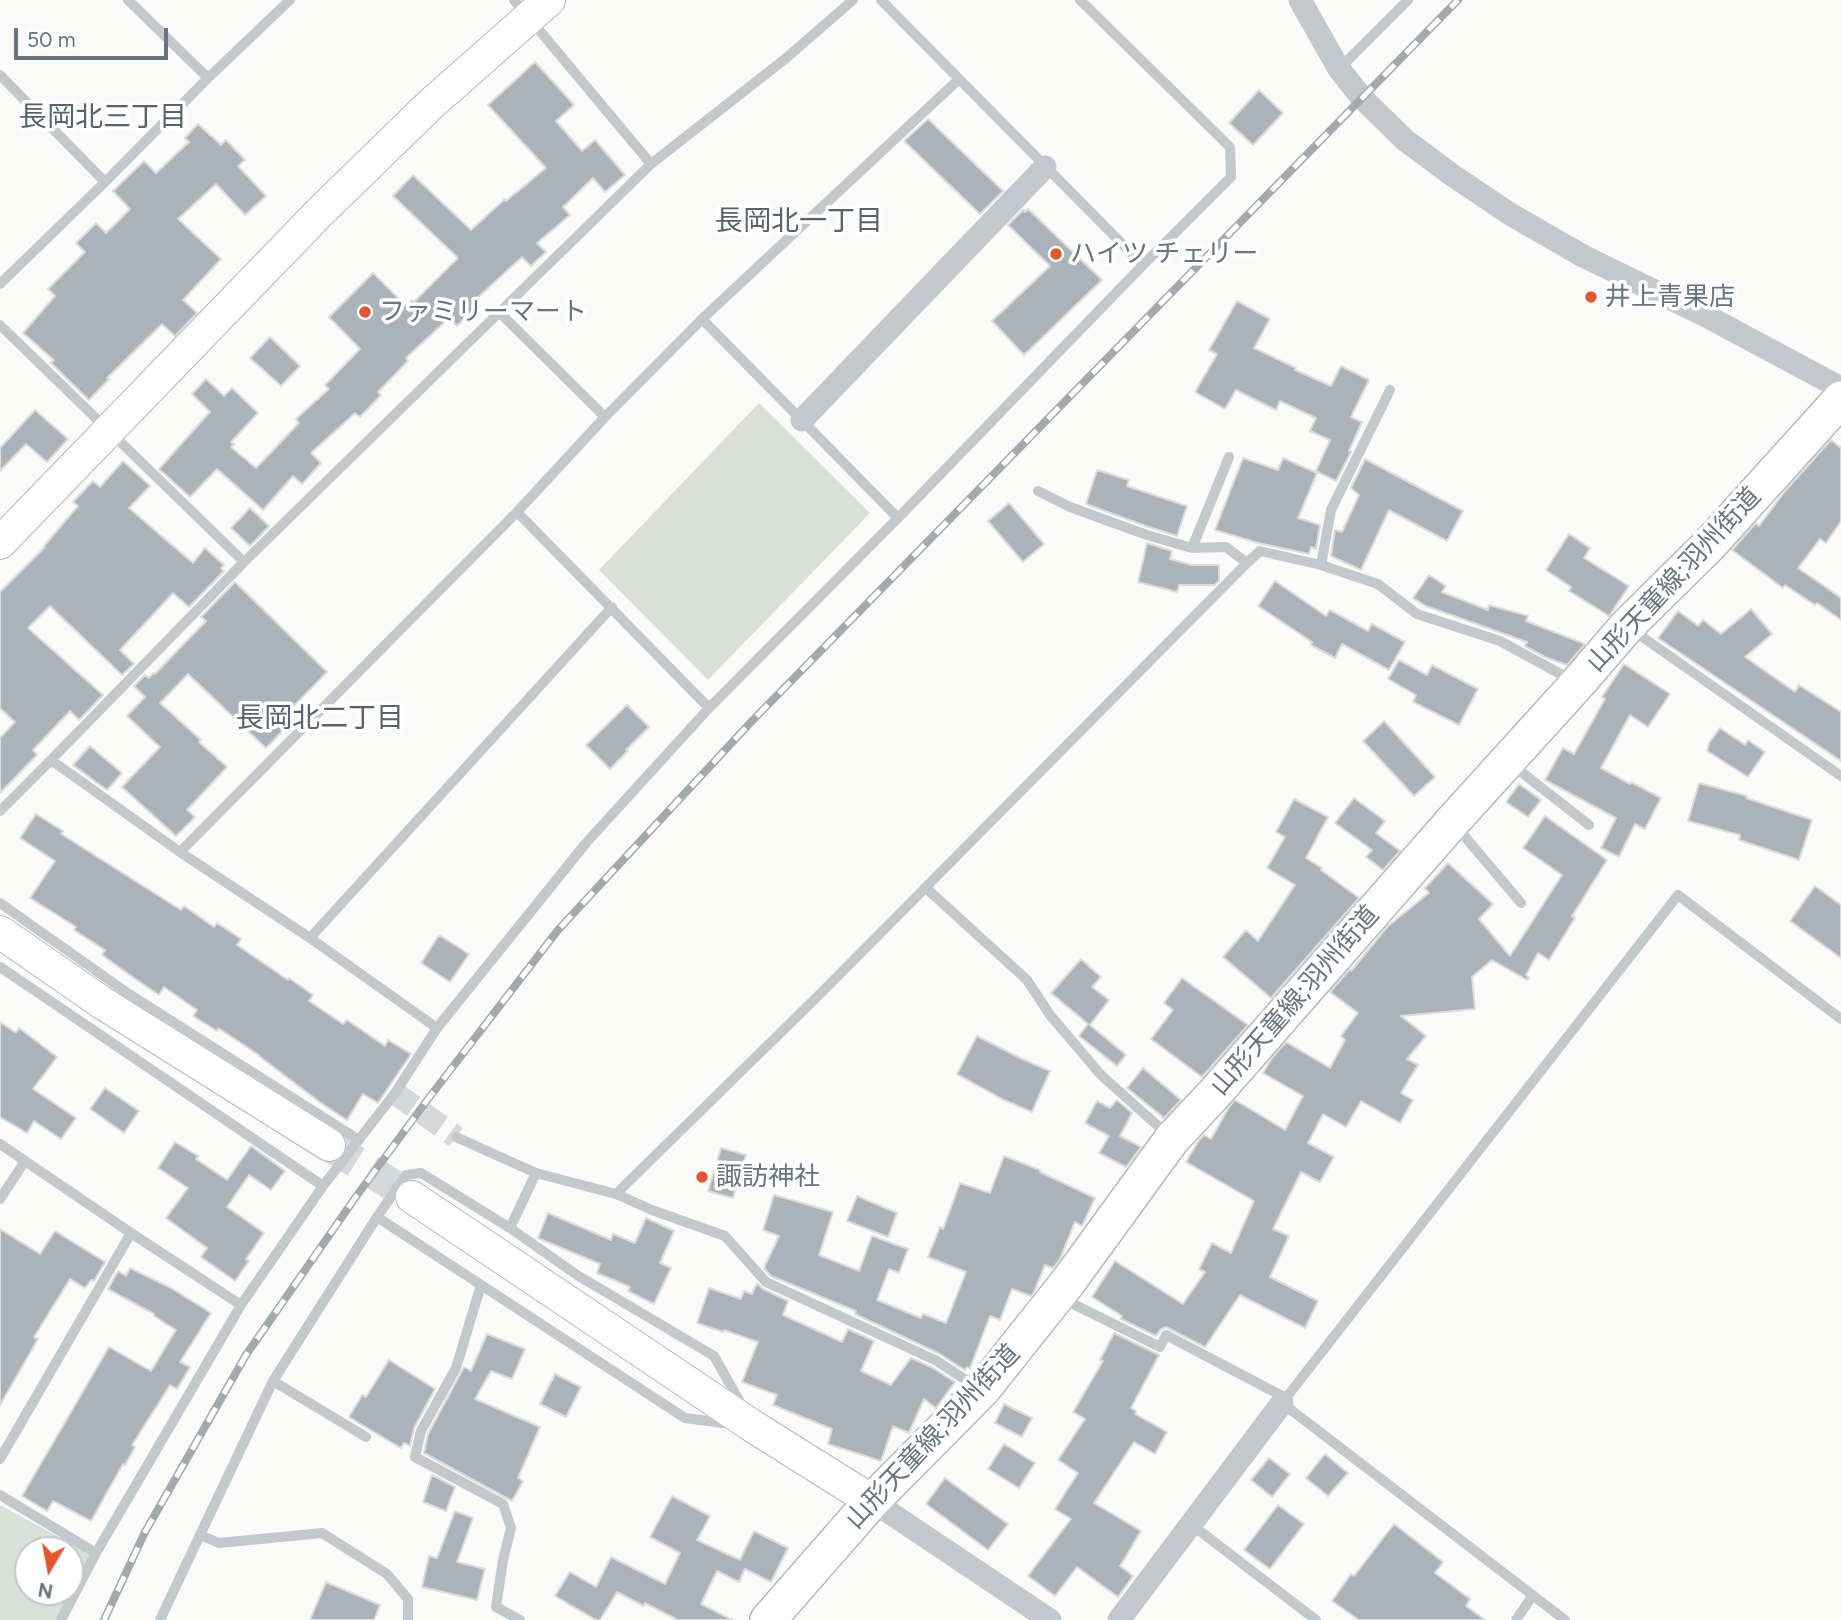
<!DOCTYPE html>
<meta charset="utf-8">
<style>
body{margin:0}
#map{position:relative;width:1841px;height:1620px;overflow:hidden;background:#fafaf8;font-family:Figtree,sans-serif}
canvas{display:block}
.north{position:absolute;left:14px;top:1536px;width:70px;height:70px;box-sizing:border-box;background:#fff;border:2px solid #c1c8cd;border-radius:50%;rotate:190deg;font-size:19px;font-weight:700;line-height:28px;text-align:center;color:#657683}
.north::after{content:'';display:block;margin:auto;width:24px;height:32px;background:#e4572e;clip-path:polygon(50% 0,100% 100%,50% 72%,0 100%)}
.scale{position:absolute;left:14px;top:28px;width:154px;height:32px;box-sizing:border-box;border:4px solid #657683;border-top:0;padding-left:9px;font-size:21px;line-height:24px;white-space:nowrap;color:#657683;-webkit-text-stroke:5px #fff;paint-order:stroke}
</style>
<div id="map">
<canvas width="1841" height="1620"></canvas>
<div class="north">N</div>
<div class="scale">50 m</div>
</div>
<script>
const context = document.querySelector('canvas').getContext('2d');
context.lineJoin = 'round';
function fillPath(path, color) {
  context.fillStyle = color;
  context.fill(path, 'evenodd');
}
function poly(rows) {
  const path = new Path2D();
  for (const r of rows) {
    path.moveTo(r[0], r[1]);
    for (let i = 2; i < r.length; i += 2) path.lineTo(r[i], r[i + 1]);
  }
  return path;
}
function trace(path, color, width, dash) {
  context.strokeStyle = color;
  context.lineWidth = width;
  context.lineCap = dash ? 'butt' : 'round';
  context.setLineDash(dash || []);
  context.stroke(path);
}
function write(font, color, halo, rows, align = 'center') {
  context.font = font + ' Figtree,"Noto Sans JP",sans-serif';
  context.lineWidth = 7;
  context.setLineDash([]);
  context.textBaseline = 'middle';
  context.strokeStyle = halo;
  context.fillStyle = color;
  for (const [text, x, y, turn = 0] of rows) {
    context.save();
    context.translate(x, y);
    context.rotate((+turn || 0) * Math.PI / 180);
    context.textAlign = isNaN(turn) ? turn : align;
    if (halo) context.strokeText(text, 0, 0);
    context.fillText(text, 0, 0);
    context.restore();
  }
}
const green = poly([
 [759,403,870,513,708,680,599,570],
 [0,1505,92,1555,60,1620,0,1620],
 [28,1550,70,1550,70,1592,28,1592]
]);
const building = poly([
 [535,62,574,105,556,121,582,151,595,140,625,175,605,192,593,178,563,207,570,215,537,243,546,252,531,266,522,257,475,300,479,304,457,326,449,318,406,358,408,361,378,392,381,395,360,417,355,413,311,453,321,463,302,484,293,476,263,510,217,469,190,497,159,469,210,412,192,394,206,379,224,396,232,388,258,413,231,442,234,444,231,447,256,468,299,423,296,419,329,389,325,385,360,349,329,317,373,273,406,306,412,300,414,302,457,259,457,257,393,196,413,175,471,230,505,199,506,201,546,168,488,105,535,62],
 [1259,90,1283,113,1253,145,1229,123,1259,90],
 [928,119,1003,191,980,214,904,141,928,119],
 [198,124,221,145,226,140,245,160,238,166,266,196,245,215,216,184,178,219,221,259,183,300,197,313,175,336,162,324,107,378,109,379,89,400,51,363,54,360,23,333,55,296,48,289,85,252,76,243,96,223,106,233,130,209,113,191,144,161,156,173,189,142,185,138,198,124],
 [1028,209,1102,280,1024,355,992,321,1050,266,1008,225,1023,210,1025,212,1028,209],
 [1237,301,1270,319,1254,348,1296,368,1295,370,1331,386,1341,366,1369,380,1351,417,1362,422,1349,451,1351,452,1336,481,1316,471,1330,440,1310,431,1316,418,1280,401,1276,410,1236,390,1225,409,1195,392,1217,354,1209,350,1237,301],
 [270,337,300,366,281,386,250,358,270,337],
 [35,410,68,439,47,462,26,444,0,471,0,448,35,410],
 [1831,440,1841,448,1841,521,1826,543,1820,539,1798,568,1841,598,1841,620,1817,603,1815,605,1785,585,1783,588,1732,550,1756,523,1759,526,1785,491,1831,440],
 [1243,458,1278,470,1283,458,1317,473,1298,518,1320,525,1316,549,1311,547,1309,554,1258,543,1215,530,1243,458],
 [1365,459,1463,511,1447,541,1389,510,1361,570,1331,556,1335,530,1342,532,1359,495,1351,488,1365,459],
 [123,461,150,486,129,508,193,563,205,548,224,565,221,568,224,571,189,607,173,593,120,650,134,664,122,675,50,606,28,628,103,695,79,720,70,711,33,750,37,755,0,793,0,738,15,722,0,708,0,592,45,547,44,546,78,506,73,502,93,481,100,487,123,461],
 [1097,470,1129,480,1127,486,1187,506,1177,536,1146,526,1086,504,1097,470],
 [1009,503,1044,544,1023,562,988,521,1009,503],
 [250,508,269,526,250,546,231,528,250,508],
 [1569,534,1590,548,1584,558,1629,586,1609,616,1569,591,1571,587,1546,570,1569,534],
 [1147,543,1172,551,1170,559,1192,565,1219,565,1219,581,1214,585,1179,585,1177,592,1138,582,1147,543],
 [1429,575,1446,586,1442,592,1488,610,1489,605,1528,616,1526,621,1585,644,1567,665,1545,657,1525,646,1527,642,1426,606,1413,598,1429,575],
 [1275,581,1326,616,1330,610,1368,631,1372,624,1405,642,1389,670,1342,644,1335,658,1311,645,1312,642,1258,606,1275,581],
 [235,582,327,672,287,713,294,719,266,748,188,674,160,703,201,740,199,742,227,767,187,810,195,817,176,836,122,787,160,747,127,716,145,697,134,686,145,675,149,678,153,673,155,674,206,621,201,617,235,582],
 [1751,609,1772,634,1745,657,1795,692,1799,685,1841,712,1841,761,1658,638,1678,611,1698,626,1703,620,1721,634,1751,609],
 [1399,660,1427,675,1432,665,1478,689,1459,725,1413,702,1416,695,1388,679,1399,660],
 [1624,664,1670,694,1648,727,1630,715,1601,768,1630,784,1631,782,1661,798,1645,829,1635,824,1619,857,1601,848,1616,818,1545,780,1563,748,1574,754,1605,699,1602,697,1624,664],
 [627,705,649,727,626,750,628,751,610,769,586,745,627,705],
 [1384,721,1435,777,1414,796,1363,741,1384,721],
 [1720,728,1745,745,1748,740,1765,752,1748,777,1707,751,1709,743,1720,728],
 [90,746,122,773,107,790,73,765,90,746],
 [1699,783,1747,796,1746,798,1812,820,1799,860,1739,840,1740,835,1688,821,1699,783],
 [1519,784,1541,800,1528,817,1506,802,1519,784],
 [1354,798,1385,821,1376,833,1400,851,1383,870,1366,857,1372,850,1335,823,1354,798],
 [1294,799,1328,817,1306,858,1322,868,1321,870,1359,898,1271,998,1223,957,1246,930,1258,941,1295,885,1267,868,1285,837,1276,832,1294,799],
 [36,814,63,831,61,834,181,910,184,906,214,927,217,923,241,939,237,945,288,980,289,978,313,995,309,1001,343,1024,347,1020,385,1046,388,1040,411,1054,378,1103,363,1094,347,1120,321,1103,259,1056,259,1055,218,1028,217,1031,193,1016,197,1010,164,987,159,995,134,978,102,955,105,950,74,930,76,927,30,898,55,861,20,838,36,814],
 [1545,816,1607,860,1572,916,1575,918,1549,960,1538,953,1526,975,1529,978,1527,980,1492,960,1472,977,1475,1009,1401,1016,1426,1036,1407,1059,1418,1065,1401,1093,1413,1100,1400,1123,1361,1101,1346,1127,1323,1114,1308,1143,1334,1157,1320,1182,1301,1172,1273,1229,1289,1236,1270,1277,1318,1301,1305,1328,1240,1295,1205,1347,1166,1327,1161,1329,1156,1336,1121,1319,1122,1316,1092,1297,1115,1261,1183,1304,1205,1272,1199,1269,1212,1243,1231,1253,1254,1201,1186,1162,1199,1140,1204,1135,1211,1139,1229,1107,1235,1100,1285,1130,1303,1096,1263,1073,1272,1058,1286,1042,1330,1068,1345,1040,1341,1036,1358,1013,1330,992,1350,969,1351,971,1388,926,1429,893,1425,888,1448,863,1493,904,1479,919,1510,956,1562,875,1523,848,1545,816],
 [1815,886,1841,905,1841,958,1790,921,1815,886],
 [439,935,469,954,450,982,421,963,439,935],
 [1081,959,1101,977,1092,987,1109,1000,1090,1025,1126,1055,1117,1066,1079,1036,1088,1024,1051,993,1081,959],
 [1182,978,1248,1025,1202,1077,1151,1039,1173,1010,1164,1003,1182,978],
 [0,1022,16,1033,19,1028,57,1057,33,1089,76,1118,61,1139,34,1121,27,1133,0,1117,0,1022],
 [977,1036,1022,1059,1050,1071,1032,1112,1004,1100,957,1074,977,1036],
 [1143,1068,1181,1100,1164,1118,1127,1088,1143,1068],
 [105,1088,139,1111,124,1133,90,1109,105,1088],
 [1117,1100,1132,1113,1120,1136,1141,1147,1126,1167,1099,1153,1109,1136,1085,1123,1097,1101,1110,1108,1117,1100],
 [175,1142,198,1156,196,1159,227,1180,251,1146,285,1171,271,1190,249,1175,227,1207,264,1233,246,1259,249,1261,235,1281,201,1257,207,1248,166,1218,188,1188,158,1168,175,1142],
 [721,1148,746,1155,733,1198,708,1191,721,1148],
 [1004,1156,1040,1170,1040,1172,1095,1198,1082,1226,1075,1222,1060,1259,1053,1268,1045,1265,1034,1292,1031,1296,1012,1289,1000,1320,990,1316,970,1368,967,1367,965,1370,938,1353,855,1314,856,1311,771,1276,764,1268,779,1236,763,1230,774,1195,833,1212,819,1255,859,1271,872,1236,908,1249,899,1273,889,1269,877,1300,921,1318,923,1314,946,1323,966,1272,928,1257,940,1227,943,1229,960,1183,990,1193,1004,1156],
 [857,1196,897,1213,888,1237,847,1221,857,1196],
 [548,1213,611,1240,613,1234,635,1243,646,1218,674,1231,660,1263,671,1268,654,1304,628,1291,630,1287,597,1273,600,1264,538,1238,548,1213],
 [0,1229,40,1254,55,1231,105,1262,94,1281,91,1280,85,1288,70,1279,34,1337,38,1339,0,1405,0,1229],
 [130,1268,171,1288,211,1313,180,1362,190,1367,177,1389,170,1385,132,1445,135,1447,125,1465,123,1464,91,1521,53,1501,47,1511,22,1496,109,1347,151,1371,176,1330,154,1316,154,1314,108,1289,118,1271,126,1276,130,1268],
 [757,1283,763,1289,788,1301,783,1315,842,1342,848,1329,874,1341,861,1371,891,1385,911,1358,931,1367,955,1382,936,1408,924,1399,909,1433,893,1426,881,1461,828,1444,832,1429,773,1405,777,1395,742,1382,758,1342,724,1330,723,1332,697,1323,709,1288,741,1299,744,1291,752,1294,757,1283],
 [1114,1333,1159,1355,1131,1408,1136,1411,1135,1414,1167,1432,1155,1454,1134,1442,1094,1503,1141,1531,1120,1566,1133,1576,1118,1597,1077,1567,1055,1596,1028,1576,1071,1519,1055,1509,1078,1473,1058,1460,1085,1419,1073,1412,1103,1361,1100,1360,1114,1333],
 [487,1334,525,1349,512,1379,491,1371,475,1399,540,1427,518,1478,523,1481,512,1501,424,1453,428,1434,464,1367,471,1371,487,1334],
 [389,1360,435,1389,414,1428,410,1446,404,1443,401,1448,349,1417,362,1395,366,1397,389,1360],
 [555,1374,581,1387,566,1417,540,1404,555,1374],
 [1004,1404,1032,1418,1022,1437,995,1423,1004,1404],
 [1004,1444,1035,1463,1019,1488,988,1469,1004,1444],
 [1325,1454,1348,1473,1328,1496,1306,1478,1325,1454],
 [1269,1458,1290,1474,1272,1497,1251,1480,1269,1458],
 [432,1475,455,1487,446,1511,423,1502,432,1475],
 [945,1478,1008,1524,988,1550,926,1504,945,1478],
 [672,1496,710,1516,697,1540,740,1560,754,1531,788,1548,771,1582,745,1569,739,1582,717,1571,701,1604,732,1620,678,1620,645,1603,644,1606,617,1592,600,1620,596,1620,555,1596,570,1572,596,1587,611,1557,665,1584,680,1553,650,1537,672,1496],
 [1278,1505,1304,1524,1270,1569,1244,1550,1278,1505],
 [455,1511,473,1518,457,1562,485,1569,477,1600,422,1587,429,1556,437,1558,455,1511],
 [1394,1524,1443,1562,1435,1573,1470,1599,1466,1606,1485,1620,1359,1620,1332,1601,1351,1574,1354,1576,1394,1524],
 [326,1582,380,1605,374,1620,310,1620,326,1582]
]);
const streetTunnel = poly([
 [395,1093,456,1137]
]);
const secondaryTunnel = poly([
 [329,1145,412,1197]
]);
const lane = poly([
 [128,0,208,78],
 [514,0,651,164],
 [881,0,1143,265],
 [1339,69,1408,0],
 [0,75,105,182],
 [0,284,105,182,208,78,290,0],
 [499,312,605,417],
 [702,319,898,518],
 [0,325,244,562],
 [1038,491,1070,507,1147,535,1192,548,1226,547,1247,563],
 [517,512,709,708,898,518,1143,265,1231,177,1230,147,1080,0],
 [1192,548,1229,457],
 [1321,565,1331,510,1390,390],
 [1631,629,1841,776],
 [1511,764,1589,825],
 [0,811,51,760,244,562,651,164,785,59,853,0],
 [1455,825,1521,903],
 [180,852,517,512,605,417,702,319,958,80],
 [926,888,1027,980,1050,1015,1101,1075,1168,1135],
 [0,903,129,994,359,1140],
 [310,938,612,607],
 [0,967,323,1186],
 [437,1028,586,843,709,708],
 [456,1137,536,1173,616,1194,652,1210,725,1236,766,1282,935,1360,977,1387],
 [0,1144,131,1233,241,1305,323,1186,395,1093,437,1028,310,938,180,852,51,760],
 [421,1173,510,1228,577,1275,714,1356,754,1427,685,1418,377,1217,406,1175,421,1173],
 [616,1194,822,992,1247,563,1260,551,1321,565,1378,584,1417,614,1500,641,1575,682],
 [0,1199,25,1161],
 [510,1228,536,1173],
 [481,1285,456,1368,421,1431,415,1457,503,1504,511,1528,503,1560,496,1607,520,1620],
 [1061,1298,1160,1347,1166,1335,1286,1398],
 [273,1381,366,1437],
 [0,1459,131,1233],
 [0,1495,96,1553],
 [1192,1525,1316,1620],
 [200,1535,273,1381,377,1217],
 [61,1620,96,1553,241,1305],
 [160,1620,200,1535,219,1543,322,1533,387,1574,408,1599,408,1620],
 [1516,1620,1533,1595],
 [1565,1620,1282,1403,1678,895,1841,1019]
]);
const street = poly([
 [1300,0,1339,69,1362,98,1405,140,1452,175,1510,214,1583,256,1710,318,1841,388],
 [802,420,1045,167],
 [872,1501,1050,1620],
 [1119,1620,1282,1403]
]);
const secondary = poly([
 [0,543,320,212,431,104,549,0],
 [0,932,101,1002,329,1145],
 [412,1197,754,1427,872,1501]
]);
const primary = poly([
 [768,1620,872,1501,982,1390,1068,1282,1172,1139,1215,1093,1452,822,1578,683,1627,626,1709,545,1841,399]
]);
const rail = poly([
 [104,1620,145,1532,246,1355,355,1198,428,1099,558,930,752,721,1458,0]
]);
const markers = [
 [1056,254,7,"#e4572e"],
 [1591,297,7,"#e4572e"],
 [365,312,7,"#e4572e"],
 [702,1177,7,"#e4572e"]
];
const poiNames = [
 ["ハイツ チェリー",1070,254],
 ["井上青果店",1605,297],
 ["ファミリーマート",379,312],
 ["諏訪神社",716,1177]
];
const streetNames = [
 ["山形天童線;羽州街道",1674,580,-47],
 ["山形天童線;羽州街道",1295,1001,-49],
 ["山形天童線;羽州街道",933,1437,-47]
];
const neighbourhoodNames = [
 ["長岡北三丁目",103,118],
 ["長岡北一丁目",799,222],
 ["長岡北二丁目",320,719]
];
fillPath(green, '#dadfd7');
fillPath(building, '#aab3b9');
trace(building, '#dcdcda', 2);
trace(streetTunnel, '#d5d9db', 23, [23, 11]);
trace(secondaryTunnel, '#d5d9db', 32, [32, 16]);
trace(secondary, '#b3babf', 34);
trace(primary, '#b5babe', 38);
trace(lane, '#c3c8cc', 10);
trace(street, '#c3c8cc', 23);
trace(secondary, '#fff', 32);
trace(primary, '#fff', 35);
trace(rail, '#a2aab0', 8);
trace(rail, '#fff', 5, [16]);
for (const [x, y, r, color] of markers) {
  const dot = new Path2D();
  dot.arc(x, y, r, 0, 2 * Math.PI);
  context.fillStyle = color;
  context.fill(dot);
  trace(dot, '#fff', 2.5);
}
write('26px', '#657683', '#fff', poiNames, 'left');
write('26px', '#657683', '#fff', streetNames);
write('28px', '#57646e', '#fff', neighbourhoodNames);
</script>
